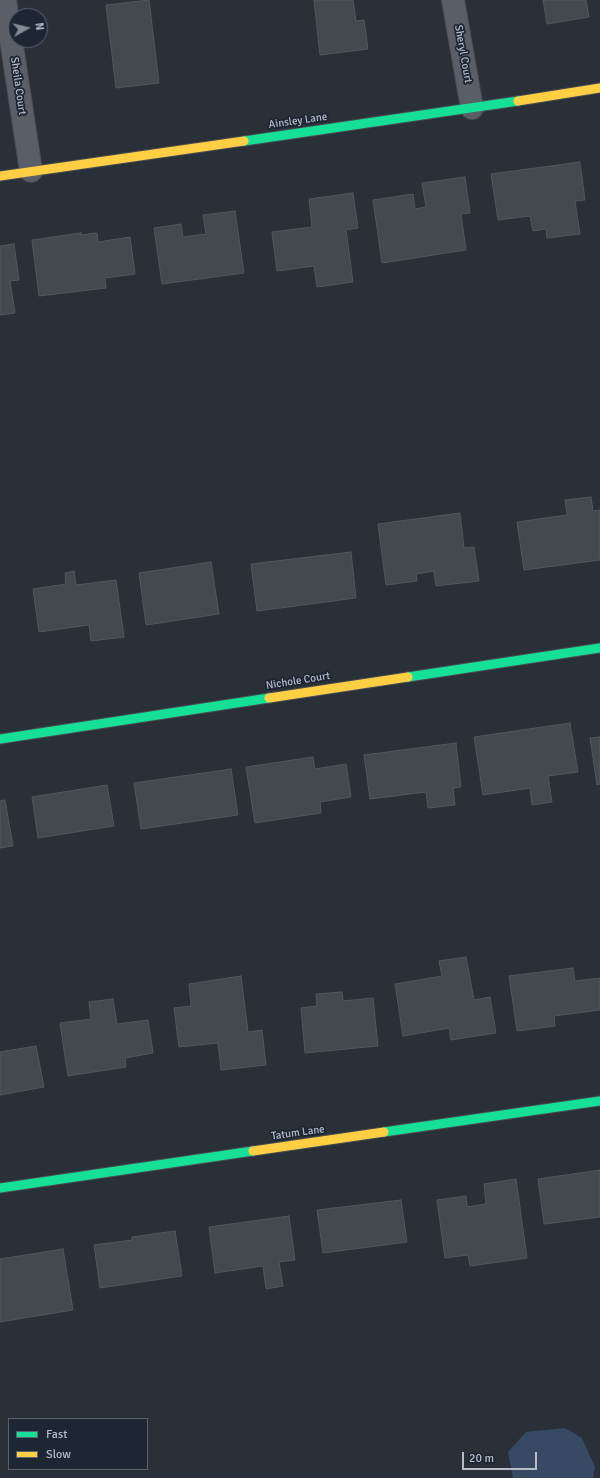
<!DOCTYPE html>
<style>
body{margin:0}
#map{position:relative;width:600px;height:1478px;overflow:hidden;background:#2a3038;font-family:Signika,sans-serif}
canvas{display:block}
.legend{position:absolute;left:8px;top:1418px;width:140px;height:52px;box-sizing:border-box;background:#1d2633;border:1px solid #59626f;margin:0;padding:5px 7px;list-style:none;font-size:12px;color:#b4bcc9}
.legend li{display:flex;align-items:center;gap:8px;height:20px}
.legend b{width:20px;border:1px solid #59626f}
.north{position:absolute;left:8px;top:8px;width:40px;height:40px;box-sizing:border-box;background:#1d2633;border:1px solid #59626f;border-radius:50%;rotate:82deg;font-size:11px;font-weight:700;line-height:16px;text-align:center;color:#b4bcc9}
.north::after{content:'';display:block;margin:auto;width:14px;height:18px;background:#848b96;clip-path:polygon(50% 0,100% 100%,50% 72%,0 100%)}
.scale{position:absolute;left:462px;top:1452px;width:75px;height:18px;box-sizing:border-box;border:2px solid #b4bcc9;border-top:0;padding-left:5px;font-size:12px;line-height:14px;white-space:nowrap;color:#b4bcc9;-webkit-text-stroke:3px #1d2633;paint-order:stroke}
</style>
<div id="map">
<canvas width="600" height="1478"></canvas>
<ul class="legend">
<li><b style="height:5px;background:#16e098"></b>Fast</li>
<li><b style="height:5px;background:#ffcf43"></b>Slow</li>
</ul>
<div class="north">N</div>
<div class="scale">20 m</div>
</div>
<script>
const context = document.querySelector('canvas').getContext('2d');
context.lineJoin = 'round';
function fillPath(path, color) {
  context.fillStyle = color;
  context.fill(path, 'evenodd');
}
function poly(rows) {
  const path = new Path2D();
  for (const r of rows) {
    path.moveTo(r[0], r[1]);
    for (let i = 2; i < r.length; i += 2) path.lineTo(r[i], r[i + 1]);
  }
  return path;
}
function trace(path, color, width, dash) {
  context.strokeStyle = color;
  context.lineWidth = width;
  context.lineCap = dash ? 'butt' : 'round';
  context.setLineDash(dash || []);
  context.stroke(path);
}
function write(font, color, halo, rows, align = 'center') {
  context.font = font + ' Signika,sans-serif';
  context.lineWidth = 3.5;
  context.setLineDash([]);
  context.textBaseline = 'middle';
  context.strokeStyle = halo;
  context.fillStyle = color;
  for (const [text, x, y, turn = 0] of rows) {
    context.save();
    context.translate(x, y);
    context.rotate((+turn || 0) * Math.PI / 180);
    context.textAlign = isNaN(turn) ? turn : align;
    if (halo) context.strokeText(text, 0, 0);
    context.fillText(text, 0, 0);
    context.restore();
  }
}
const water = poly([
 [565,1428,582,1438,595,1467,593,1478,513,1478,508,1452,526,1432]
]);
const building = poly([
 [149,0,159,83,116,88,106,5,149,0],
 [314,0,353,0,356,21,364,20,368,49,320,55,314,0],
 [543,0,586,0,589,17,547,24,543,0],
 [580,162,585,200,575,201,580,234,547,238,546,229,533,231,530,216,498,220,491,174,580,162],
 [465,177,470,213,461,214,466,250,382,263,373,200,413,194,415,209,426,207,422,183,465,177],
 [353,193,358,228,346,230,353,282,317,287,314,266,277,271,272,232,312,227,309,199,353,193],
 [235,211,244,273,162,284,154,228,181,224,183,237,206,234,203,215,235,211],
 [81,233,81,235,97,233,98,242,130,237,135,274,105,278,106,288,39,296,32,240,81,233],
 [14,244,19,280,10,281,15,313,0,315,0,246,14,244],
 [591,497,593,511,600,510,600,560,524,570,517,522,567,515,565,500,591,497],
 [460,513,464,548,474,547,479,581,436,586,434,571,416,574,417,581,386,585,378,524,460,513],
 [351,552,356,598,257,611,251,564,351,552],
 [211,562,219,614,146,625,139,573,211,562],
 [74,571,76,585,116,580,124,637,91,641,89,625,39,632,33,589,66,584,65,573,74,571],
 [570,723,578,772,548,776,552,802,532,805,530,788,483,795,474,737,570,723],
 [600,737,600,784,597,785,590,738,600,737],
 [456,743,461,787,453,788,455,805,428,808,426,792,370,799,364,755,456,743],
 [313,757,315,769,346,764,351,797,320,802,321,813,255,823,246,767,313,757],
 [231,769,238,815,141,829,134,783,231,769],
 [107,785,114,826,38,838,32,797,107,785],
 [5,800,13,846,0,848,0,801,5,800],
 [466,957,474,1000,490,997,496,1033,451,1040,449,1028,403,1036,395,984,442,976,439,961,466,957],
 [573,968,575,981,600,978,600,1010,554,1016,555,1026,517,1031,509,976,573,968],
 [241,976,248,1032,262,1030,266,1065,221,1070,218,1043,179,1047,174,1008,191,1006,189,984,241,976],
 [342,992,343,1001,373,998,378,1046,305,1053,301,1008,317,1006,316,994,342,992],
 [113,999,117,1024,148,1020,153,1053,125,1058,126,1067,68,1076,60,1023,91,1019,89,1002,113,999],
 [36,1046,44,1087,0,1095,0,1052,36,1046],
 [600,1170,600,1217,544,1224,538,1179,600,1170],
 [516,1179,527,1258,470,1266,468,1255,445,1258,437,1200,466,1196,467,1207,486,1204,484,1184,516,1179],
 [401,1200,407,1242,323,1253,317,1210,401,1200],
 [289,1216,295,1260,279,1262,283,1286,266,1289,263,1266,215,1273,209,1227,289,1216],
 [175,1231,182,1276,100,1288,94,1245,132,1240,132,1237,175,1231],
 [63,1249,73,1310,0,1322,0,1259,63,1249]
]);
const street = poly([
 [5,0,31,171],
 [453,0,472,108]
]);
const fast = poly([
 [244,141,518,101],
 [408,677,600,648],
 [0,739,269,698],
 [384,1132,600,1101],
 [0,1188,253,1151]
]);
const slow = poly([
 [518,101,600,88],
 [0,176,244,141],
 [269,698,408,677],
 [253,1151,384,1132]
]);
const streetNames = [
 ["Sheryl Court",463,54,80],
 ["Sheila Court",18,86,82],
 ["Ainsley Lane",298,121,-8],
 ["Nichole Court",298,681,-9],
 ["Tatum Lane",298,1133,-8]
];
fillPath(water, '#384963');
fillPath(building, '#444950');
trace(building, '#52575f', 1);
trace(street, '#484c53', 24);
trace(fast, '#484c53', 11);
trace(slow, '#484c53', 11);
trace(street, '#5a5e66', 22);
trace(fast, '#16e098', 9);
trace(slow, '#ffcf43', 9);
write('11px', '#b4bcc9', '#1d2633', streetNames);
</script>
